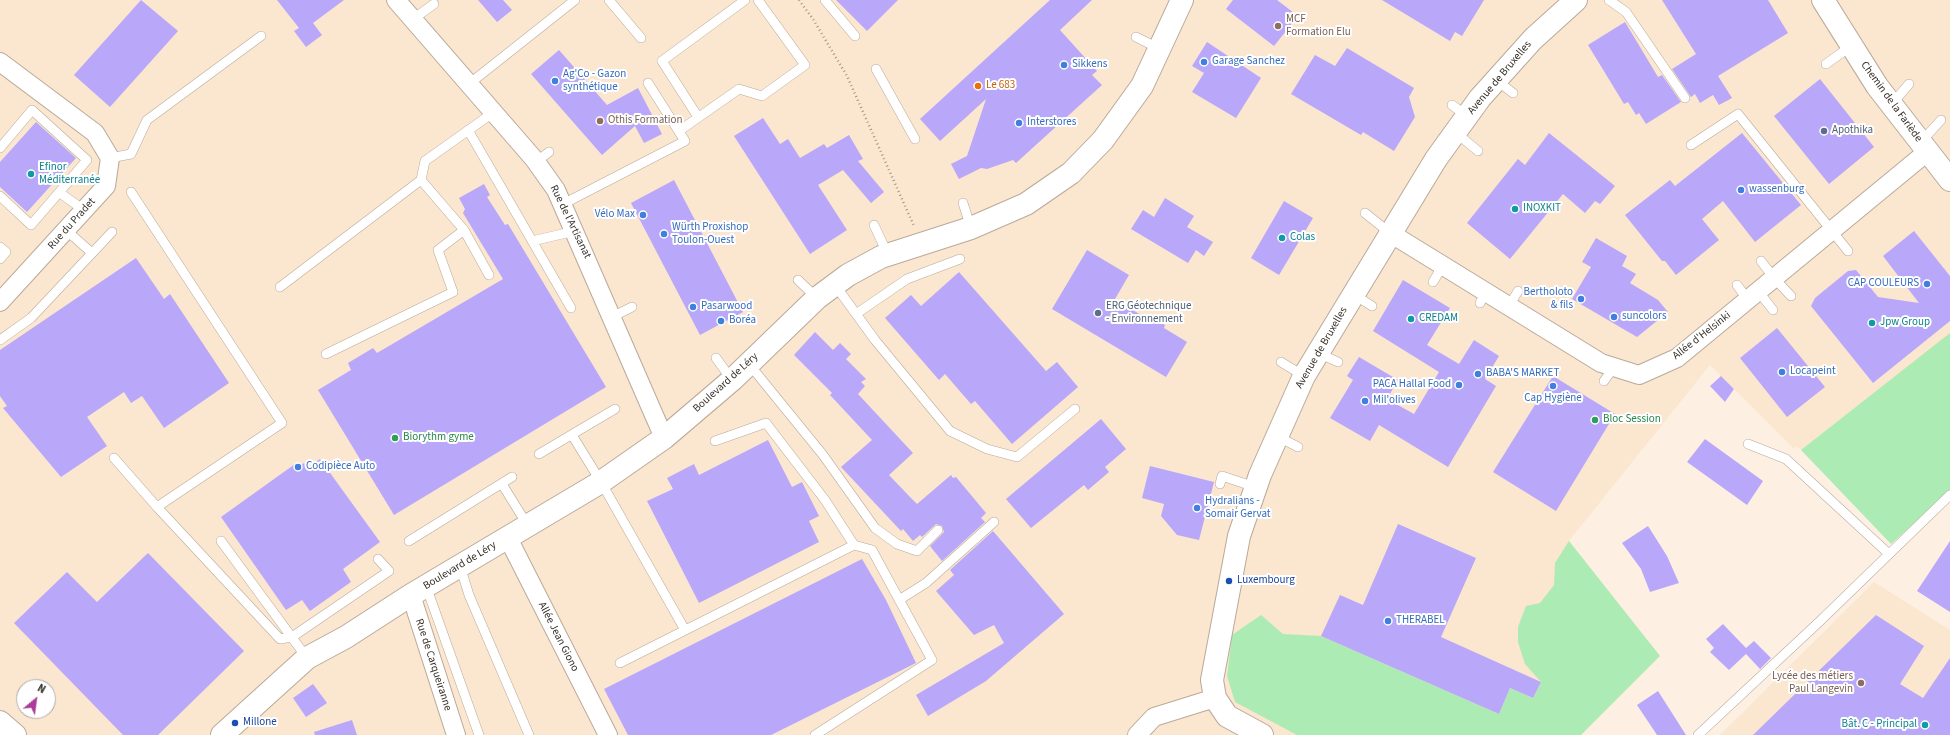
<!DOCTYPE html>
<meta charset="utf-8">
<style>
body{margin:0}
#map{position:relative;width:1950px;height:735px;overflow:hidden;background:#fdf0e2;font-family:"Source Sans 3",sans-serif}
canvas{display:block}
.north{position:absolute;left:16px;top:679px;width:40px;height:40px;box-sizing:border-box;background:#fff;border:1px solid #aeaba9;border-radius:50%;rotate:29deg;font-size:11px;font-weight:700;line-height:16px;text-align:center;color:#342e27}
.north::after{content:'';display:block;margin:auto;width:14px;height:18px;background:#ab3c99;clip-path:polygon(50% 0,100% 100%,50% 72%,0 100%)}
</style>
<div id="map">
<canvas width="1950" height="735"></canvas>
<div class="north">N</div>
</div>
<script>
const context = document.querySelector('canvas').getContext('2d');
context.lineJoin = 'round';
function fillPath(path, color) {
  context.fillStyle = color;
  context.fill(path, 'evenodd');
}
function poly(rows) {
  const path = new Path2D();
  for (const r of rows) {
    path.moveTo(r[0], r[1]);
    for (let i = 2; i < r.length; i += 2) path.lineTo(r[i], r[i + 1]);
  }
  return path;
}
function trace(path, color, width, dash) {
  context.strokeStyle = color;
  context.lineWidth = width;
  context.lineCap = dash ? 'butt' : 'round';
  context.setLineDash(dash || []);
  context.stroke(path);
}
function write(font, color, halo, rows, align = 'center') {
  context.font = font + ' "Source Sans 3",sans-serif';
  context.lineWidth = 4;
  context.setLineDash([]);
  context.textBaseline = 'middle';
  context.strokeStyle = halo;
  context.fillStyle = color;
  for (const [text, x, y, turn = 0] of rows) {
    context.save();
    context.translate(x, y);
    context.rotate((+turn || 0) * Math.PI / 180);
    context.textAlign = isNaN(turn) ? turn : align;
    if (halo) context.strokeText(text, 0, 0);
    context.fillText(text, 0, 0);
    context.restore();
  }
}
const built = poly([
 [0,0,1950,0,1950,334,1801,450,1796,446,1794,449,1710,365,1569,541,1660,656,1581,735,0,735],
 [24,687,48,687,48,711,24,711],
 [1874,582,1950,630,1950,735,1720,735]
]);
const green = poly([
 [1950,333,1950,491,1891,544,1801,450],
 [1569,541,1660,656,1581,735,1297,735,1235,702,1227,676,1232,635,1261,615,1283,634,1321,636,1499,714,1510,688,1533,698,1541,682,1525,664,1518,642,1518,627,1526,606,1540,603,1554,585,1555,563]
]);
const building = poly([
 [141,0,178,31,110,107,74,75],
 [277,0,344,0,313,23,322,35,306,47,294,31,299,28],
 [478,0,503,0,512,10,497,22],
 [836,0,898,0,867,31],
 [1050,0,1092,0,1060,30,1097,71,1092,75,1102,85,1016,163,1013,160,987,169,981,168,959,179,951,164,967,156,986,99,940,141,920,119],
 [1233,0,1277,0,1298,16,1274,46,1226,9],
 [1382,0,1484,0,1462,36,1455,32,1450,41],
 [1662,0,1768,0,1788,33,1718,76,1732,98,1719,105,1713,95,1700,103,1695,94,1691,97,1672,69,1696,54],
 [1625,22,1658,77,1662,75,1681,102,1646,124,1639,113,1636,115,1628,102,1624,104,1588,45],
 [1207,42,1261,78,1236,118,1192,92,1204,73,1192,66],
 [1347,48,1414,88,1409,97,1415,117,1394,151,1363,132,1361,135,1291,94,1315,55,1335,66],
 [559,50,607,105,638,88,662,134,644,143,635,126,602,155,531,74],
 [1820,79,1874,147,1829,184,1774,116],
 [763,118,780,144,788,139,800,158,824,144,827,148,849,135,863,159,858,161,884,192,871,203,843,170,818,185,847,230,810,254,734,136],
 [36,122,76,158,27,212,0,187,0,162],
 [1549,133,1615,186,1600,204,1595,201,1585,213,1563,194,1510,259,1467,223,1518,159,1525,165],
 [1742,133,1801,205,1755,242,1723,201,1702,219,1719,240,1676,275,1665,261,1662,261,1625,215,1670,180,1675,186],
 [674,180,743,312,700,335,631,203],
 [484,184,490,195,487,197,505,225,508,224,606,387,394,515,318,390,351,370,348,363,373,348,377,353,503,279,463,213,465,209,459,198],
 [1165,198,1194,216,1187,227,1213,242,1204,256,1196,250,1188,263,1131,229,1143,210,1154,217],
 [1284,201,1313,218,1279,275,1251,258],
 [1914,231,1950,276,1950,321,1873,383,1811,306,1815,298,1848,271,1856,270,1878,297,1919,303,1883,256],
 [1596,238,1627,256,1622,266,1636,274,1630,283,1658,300,1668,312,1637,337,1572,299,1591,267,1582,262],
 [1087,250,1129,275,1115,299,1149,320,1152,316,1165,325,1164,328,1187,342,1166,377,1052,309],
 [136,258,164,299,170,294,229,383,164,428,142,396,131,403,124,392,87,417,107,446,61,477,3,408,7,406,0,396,0,350],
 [959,272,1046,371,1057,362,1078,387,1012,444,975,401,971,404,945,374,939,380,885,318,911,295,921,306],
 [1403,280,1450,308,1427,345,1459,364,1474,340,1499,356,1485,379,1496,386,1448,467,1379,425,1370,441,1330,418,1353,380,1347,376,1359,357,1398,380,1387,399,1414,414,1439,372,1373,331],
 [1777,328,1825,387,1787,417,1740,358],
 [815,332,833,350,840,343,851,354,846,359,866,379,861,382,865,386,858,394,913,453,889,475,909,496,917,504,951,475,953,478,956,477,986,513,981,518,985,522,942,561,930,546,944,532,942,526,936,524,922,537,920,535,913,541,903,529,901,531,841,467,872,440,830,395,832,393,794,355],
 [1553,376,1615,414,1556,511,1493,472],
 [1721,376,1734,389,1725,402,1710,386],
 [1101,419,1126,449,1105,467,1109,472,1088,490,1084,485,1031,528,1006,499],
 [1705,439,1763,481,1747,505,1687,462],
 [768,440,792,487,802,482,819,516,809,521,819,542,699,603,647,501,673,489,667,478,694,464,699,475],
 [320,459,380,542,343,569,351,582,310,611,302,600,286,610,221,517,295,464,298,468,304,463,307,468],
 [1150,466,1214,482,1199,540,1177,535,1161,516,1164,504,1142,498],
 [1398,524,1476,558,1441,637,1541,682,1533,698,1510,688,1499,714,1321,636,1340,595,1363,605],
 [1648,526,1667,556,1679,583,1650,592,1641,569,1622,543],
 [993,531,1064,614,986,681,928,716,916,695,1004,643,994,625,974,635,936,591,954,575,950,570],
 [1950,541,1950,612,1917,591],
 [148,553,244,651,158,735,123,735,14,623,67,572,97,602],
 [862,559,886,600,916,663,771,735,628,735,604,689],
 [1876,615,1924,646,1900,684,1923,698,1950,658,1950,735,1753,735],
 [1723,624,1746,648,1754,641,1771,658,1760,669,1746,654,1729,670,1710,652,1714,648,1706,639],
 [313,684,327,703,306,717,293,698],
 [1658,691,1686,735,1657,735,1637,705],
 [352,720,357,735,315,735,314,732]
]);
const path = poly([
 [799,0,813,19,847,76,914,226]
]);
const service = poly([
 [609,0,641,38],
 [825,0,855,36],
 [1609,0,1626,12,1685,98],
 [413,19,434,4],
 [1136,37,1160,49],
 [1826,64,1851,46],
 [876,69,915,139],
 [1496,80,1513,93],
 [469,84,575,0],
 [1452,105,1467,116],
 [1891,105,1909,84],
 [698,117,662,61,745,0],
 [468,130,571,308],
 [679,131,739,89,762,96,805,65,758,0],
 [1455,132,1478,151],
 [1920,143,1941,120],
 [1691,145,1738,114,1848,251],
 [0,148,32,110,87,160,31,225,0,196],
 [110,158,131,154,147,120,261,36],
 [536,162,549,152],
 [131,192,282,423,157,507,280,639,292,637,389,571,378,559],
 [60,193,84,210],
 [963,203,971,228],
 [563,204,685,141,648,83],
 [1365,213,1390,233],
 [874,225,888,255],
 [66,230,92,253],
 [532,241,575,231],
 [0,247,6,252,0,259],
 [1761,261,1774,278,1791,296],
 [489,275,464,230,421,180,425,161,494,112],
 [798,280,817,298],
 [1433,282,1443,265],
 [835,285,875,340,950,431,987,449,1017,457,1075,409],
 [1737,285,1748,300],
 [280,287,421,180],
 [1758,291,1773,310],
 [1353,294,1372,306],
 [1480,303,1486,292],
 [1509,306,1518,291],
 [856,314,907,279,960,259],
 [612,317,632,307],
 [0,340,31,318,112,232],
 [1318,353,1338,362],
 [326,354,453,292,438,250,464,230],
 [716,358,732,380],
 [1281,362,1304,376],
 [749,364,823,455,875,528,897,544,917,551,938,530],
 [1604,381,1614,367],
 [572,435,601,482,685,630],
 [1277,436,1298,447],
 [715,441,766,423,825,500,854,545],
 [1748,444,1786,459,1889,554],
 [539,454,615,409],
 [114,458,157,507],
 [502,484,528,526],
 [1220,484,1222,476,1255,487],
 [221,541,307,658],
 [409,541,512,477],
 [460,566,469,595,529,735],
 [426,586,479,735],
 [899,600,926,583,994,522],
 [620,663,854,545,872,550,932,660,815,735],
 [1698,735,1819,622,1950,495]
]);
const minor = poly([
 [396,0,534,159,556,190,664,438],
 [0,62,95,133,110,158,106,186,0,302],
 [1390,233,1601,363,1639,375,1677,358,1927,152],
 [508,538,608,735],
 [411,595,456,735],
 [1137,735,1154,717,1215,698]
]);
const tertiary = poly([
 [1823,0,1877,86,1950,180],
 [0,722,15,735],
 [222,735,307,658,346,637,411,595,601,482,664,438,732,380,817,298,848,275,881,257,971,228,1026,204,1071,173,1103,140,1142,86,1182,0],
 [1262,735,1227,716,1215,698,1212,680,1239,536,1260,475,1304,376,1436,159,1480,98,1533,39,1576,0]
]);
const markers = [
 [1278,26,4,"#8d6e63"],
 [1204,62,4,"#3f7fe0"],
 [1064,65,4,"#3f7fe0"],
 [555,81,4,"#3f7fe0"],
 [978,86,4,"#e8710a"],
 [600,121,4,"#8d6e63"],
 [1019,123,4,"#3f7fe0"],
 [1824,131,4,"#5c6f8a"],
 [31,174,4,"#0f9aa8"],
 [1741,190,4,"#3f7fe0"],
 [1515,209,4,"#0f9aa8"],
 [643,215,4,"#3f7fe0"],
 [664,234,4,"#3f7fe0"],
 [1282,238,4,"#0f9aa8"],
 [1927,284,4,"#3f7fe0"],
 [1581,299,4,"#3f7fe0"],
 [693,307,4,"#3f7fe0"],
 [1098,313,4,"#5c6f8a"],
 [1614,317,4,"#3f7fe0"],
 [1411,319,4,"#0f9aa8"],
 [721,321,4,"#3f7fe0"],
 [1872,323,4,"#0f9aa8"],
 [1782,372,4,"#3f7fe0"],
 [1478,374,4,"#3f7fe0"],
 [1459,385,4,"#3f7fe0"],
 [1553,386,4,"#3f7fe0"],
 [1365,401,4,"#3f7fe0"],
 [1595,420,4,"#2e9e5b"],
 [395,438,4,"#2e9e5b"],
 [298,467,4,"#3f7fe0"],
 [1197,508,4,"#3f7fe0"],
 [1229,581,4,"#1a4fb4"],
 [1388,621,4,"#3f7fe0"],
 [1861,683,4,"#8d6e63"],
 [235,723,4,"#1a4fb4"],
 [1925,725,4,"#0f9aa8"]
];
const educationNames = [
 ["MCF",1286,20],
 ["Formation Elu",1286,33],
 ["Othis Formation",608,121],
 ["Lycée des métiers",1853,677,"right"],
 ["Paul Langevin",1853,690,"right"]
];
const shopNames = [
 ["Garage Sanchez",1212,62],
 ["Sikkens",1072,65],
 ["Ag'Co - Gazon",563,75],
 ["synthétique",563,88],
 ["Interstores",1027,123],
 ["wassenburg",1749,190],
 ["Vélo Max",635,215,"right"],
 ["Würth Proxishop",672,228],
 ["Toulon-Ouest",672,241],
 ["CAP COULEURS",1919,284,"right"],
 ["Bertholoto",1573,293,"right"],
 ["& fils",1573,306,"right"],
 ["Pasarwood",701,307],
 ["suncolors",1622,317],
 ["Boréa",729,321],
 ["Locapeint",1790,372],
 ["BABA'S MARKET",1486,374],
 ["PACA Hallal Food",1451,385,"right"],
 ["Cap Hygiène",1553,399,"center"],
 ["Mil'olives",1373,401],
 ["Codipièce Auto",306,467],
 ["Hydralians -",1205,502],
 ["Somair Gervat",1205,515],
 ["THERABEL",1396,621]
];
const streetNames = [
 ["Avenue de Bruxelles",1500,78,-50],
 ["Chemin de la Farlède",1891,102,54],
 ["Rue de l'Artisanat",570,222,64],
 ["Rue du Pradet",72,224,-48],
 ["Allée d'Helsinki",1702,336,-38],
 ["Avenue de Bruxelles",1322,348,-60],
 ["Boulevard de Léry",726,383,-42],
 ["Boulevard de Léry",460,566,-31],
 ["Allée Jean Giono",558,637,63],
 ["Rue de Carqueiranne",433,665,72]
];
const foodNames = [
 ["Le 683",986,86]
];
const serviceNames = [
 ["Apothika",1832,131],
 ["ERG Géotechnique",1106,307],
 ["- Environnement",1106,320]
];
const cultureNames = [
 ["Efinor",39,168],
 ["Méditerranée",39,181],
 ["INOXKIT",1523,209],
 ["Colas",1290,238],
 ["CREDAM",1419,319],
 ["Jpw Group",1880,323],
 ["Bât. C - Principal",1917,725,"right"]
];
const leisureNames = [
 ["Bloc Session",1603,420],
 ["Biorythm gyme",403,438]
];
const transitNames = [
 ["Luxembourg",1237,581],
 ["Millone",243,723]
];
fillPath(built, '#fbe6cf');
fillPath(green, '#adebb4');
fillPath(building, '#b9a8fa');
trace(service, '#b9aa9a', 10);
trace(minor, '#b9aa9a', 20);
trace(tertiary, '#b9aa9a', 24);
trace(path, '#a1978c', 2.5, [1, 3]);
trace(service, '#fff', 9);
trace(minor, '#fff', 18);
trace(tertiary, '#fff', 22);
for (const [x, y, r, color] of markers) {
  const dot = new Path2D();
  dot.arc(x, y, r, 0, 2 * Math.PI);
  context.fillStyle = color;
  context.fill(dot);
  trace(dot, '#fff', 1.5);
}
write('11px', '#785e54', '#fff', educationNames, 'left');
write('11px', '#366cbe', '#fff', shopNames, 'left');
write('11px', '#342e27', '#fff', streetNames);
write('11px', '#c56008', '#fff', foodNames, 'left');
write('11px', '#4e5e75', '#fff', serviceNames, 'left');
write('11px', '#0d838f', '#fff', cultureNames, 'left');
write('11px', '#27864d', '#fff', leisureNames, 'left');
write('11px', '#164399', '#fff', transitNames, 'left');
</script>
